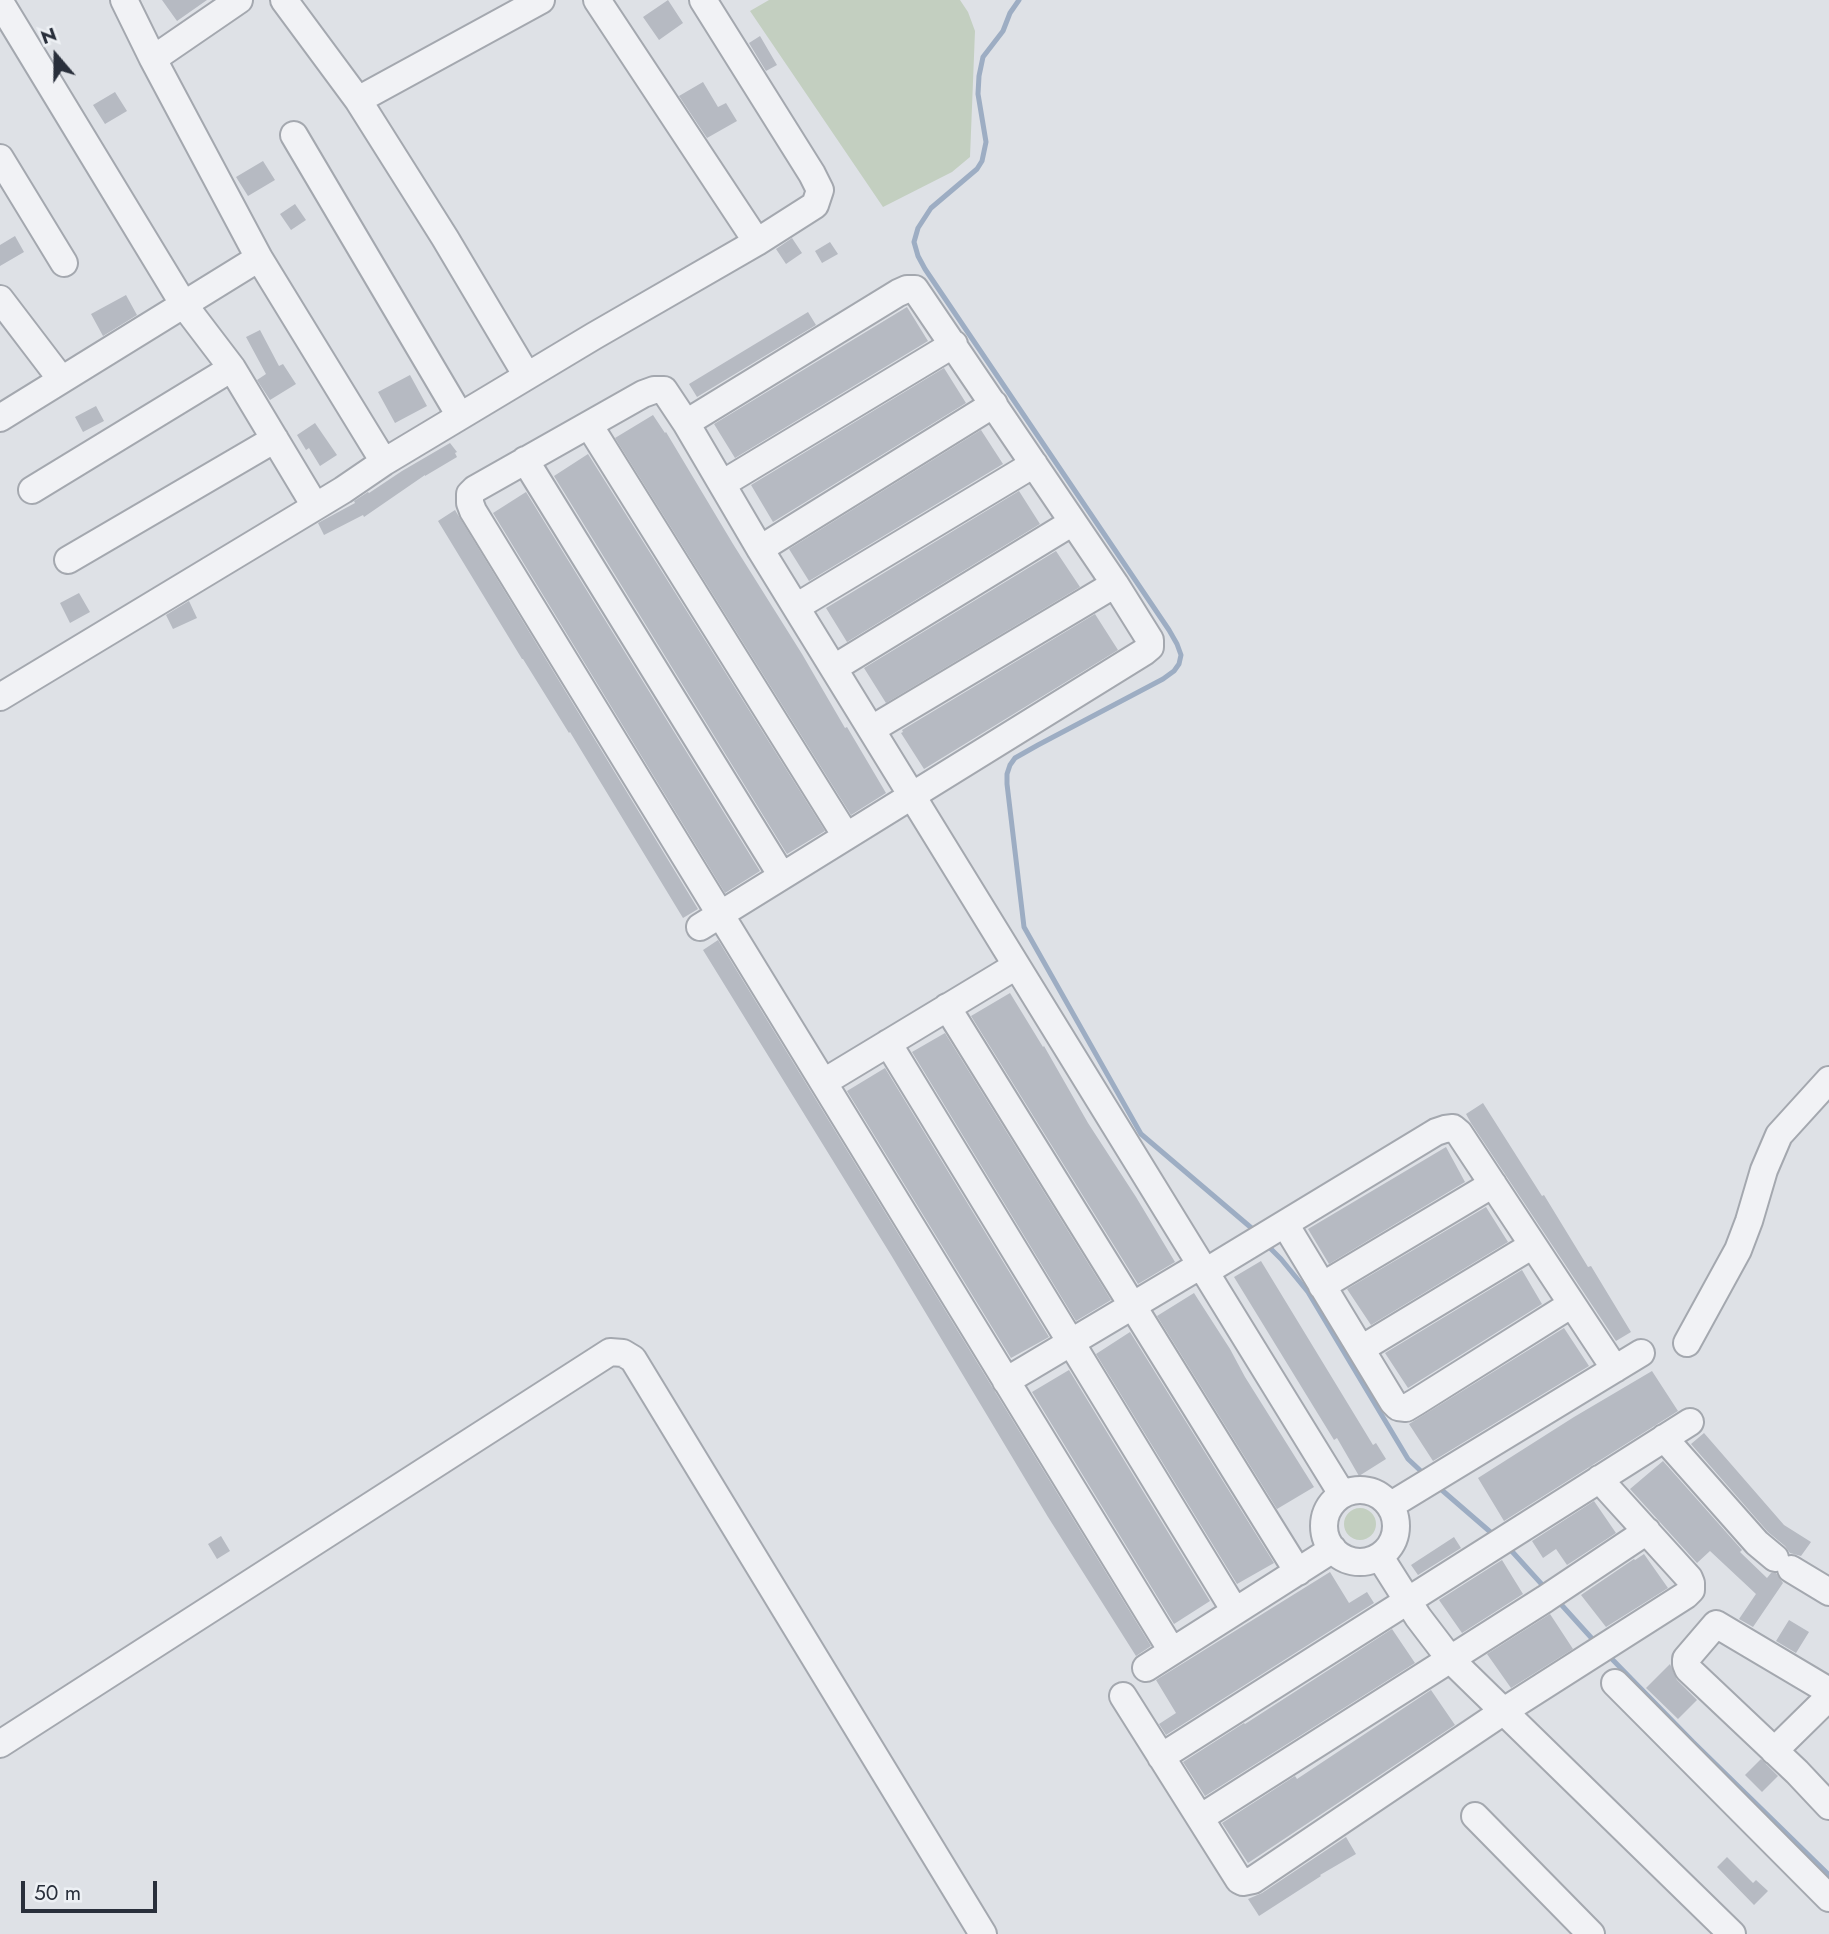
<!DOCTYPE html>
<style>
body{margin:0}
#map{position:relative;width:1829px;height:1934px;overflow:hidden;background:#dee1e6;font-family:Jost,sans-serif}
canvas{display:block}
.north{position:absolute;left:21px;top:21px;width:70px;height:70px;-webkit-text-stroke:5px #edf0f4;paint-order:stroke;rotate:340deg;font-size:19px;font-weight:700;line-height:28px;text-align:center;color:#292f3b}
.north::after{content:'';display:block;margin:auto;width:24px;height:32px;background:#292f3b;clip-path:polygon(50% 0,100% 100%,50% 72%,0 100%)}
.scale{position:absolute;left:21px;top:1881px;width:136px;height:32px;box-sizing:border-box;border:4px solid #292f3b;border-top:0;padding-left:9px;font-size:21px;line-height:24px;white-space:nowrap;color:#292f3b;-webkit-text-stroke:5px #edf0f4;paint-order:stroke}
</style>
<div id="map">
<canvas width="1829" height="1934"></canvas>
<div class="north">N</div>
<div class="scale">50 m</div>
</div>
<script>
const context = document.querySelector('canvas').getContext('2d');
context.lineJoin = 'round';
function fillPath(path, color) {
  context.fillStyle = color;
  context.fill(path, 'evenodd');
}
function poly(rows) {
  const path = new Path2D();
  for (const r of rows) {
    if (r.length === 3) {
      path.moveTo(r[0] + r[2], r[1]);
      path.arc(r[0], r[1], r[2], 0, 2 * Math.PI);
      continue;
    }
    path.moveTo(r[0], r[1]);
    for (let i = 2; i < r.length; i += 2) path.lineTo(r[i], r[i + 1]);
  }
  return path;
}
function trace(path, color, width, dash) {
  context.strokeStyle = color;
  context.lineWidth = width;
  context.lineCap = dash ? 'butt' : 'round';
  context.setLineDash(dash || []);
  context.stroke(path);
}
const green = poly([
 [769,0,960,0,968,12,975,31,970,157,952,172,883,207,750,11],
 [1360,1524,16]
]);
const stream = poly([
 [1019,0,1010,13,1003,31,983,57,979,76,978,94,986,142,982,161,977,169,931,208,918,228,914,242,918,256,925,269,1169,630,1177,644,1181,655,1179,664,1174,671,1163,679,1038,745,1015,758,1010,765,1007,774,1007,784,1024,927,1141,1134,1255,1231],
 [1266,1244,1281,1259,1308,1292,1408,1459,1424,1474],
 [1436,1485,1495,1536],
 [1508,1547,1546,1589],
 [1558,1601,1596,1643],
 [1608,1655,1693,1742,1829,1875]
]);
const building = poly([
 [162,0,207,0,177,21],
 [668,0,683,23,659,40,643,17],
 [760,36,777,65,766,71,749,43],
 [703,82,718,107,726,103,737,121,707,138,679,96],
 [115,92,127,111,105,124,93,105],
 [263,161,275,180,248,196,236,177],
 [295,204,306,220,291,230,280,214],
 [15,236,24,252,0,266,0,245],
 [792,238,802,253,786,264,776,249],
 [830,242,838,254,822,263,815,251],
 [126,295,137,315,103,336,91,314],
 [907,307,928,341,735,458,714,424],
 [808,312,816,325,697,397,689,384],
 [260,330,279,366,283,364,296,384,270,400,257,380,266,374,246,337],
 [944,368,966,403,773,522,751,485],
 [410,375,427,406,395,423,378,392],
 [96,406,104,421,83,432,75,417],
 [653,415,665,433,666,432,733,544,802,654,845,728,847,727,886,793,851,815,615,438],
 [315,423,337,455,320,466,309,448,306,450,297,435],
 [981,430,1003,464,809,581,789,549],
 [450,443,457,452,455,453,457,457,425,476,425,475,364,517,363,515,324,535,318,523,355,503,354,501,368,492,369,493,402,471],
 [588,454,825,831,787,854,554,476],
 [1019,491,1040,524,847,642,826,608],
 [526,492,760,871,725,893,493,513],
 [455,510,698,909,683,918,570,732,569,733,523,659,522,659,438,521],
 [1056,551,1080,587,886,703,864,668],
 [79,593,90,612,70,623,60,603],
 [189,601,197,618,173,629,166,615],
 [1095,614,1118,650,924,769,901,733,903,732,902,730],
 [718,940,1151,1646,1136,1656,1048,1517,891,1255,703,950],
 [1010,993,1043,1047,1044,1046,1088,1123,1136,1197,1175,1262,1138,1284,971,1016],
 [945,1033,1111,1300,1076,1321,912,1052],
 [885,1068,1049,1337,1011,1358,847,1091],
 [1483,1103,1542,1196,1544,1195,1588,1267,1591,1266,1631,1332,1616,1341,1471,1123,1466,1114],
 [1446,1147,1465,1182,1329,1264,1308,1229],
 [1486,1207,1508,1242,1371,1325,1347,1289],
 [1261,1261,1373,1445,1376,1443,1386,1459,1359,1476,1337,1438,1334,1440,1234,1277],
 [1522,1270,1542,1304,1408,1388,1385,1353],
 [1194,1293,1230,1349,1245,1377,1314,1487,1277,1509,1157,1316],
 [1564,1328,1589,1366,1433,1461,1409,1424],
 [1130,1332,1274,1563,1237,1584,1096,1354],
 [1069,1370,1210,1601,1174,1624,1032,1392],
 [1652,1371,1678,1411,1504,1521,1478,1478,1574,1417],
 [1704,1433,1784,1525,1811,1542,1801,1556,1790,1553,1785,1546,1768,1532,1691,1444],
 [1663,1461,1742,1550,1740,1552,1767,1578,1771,1573,1776,1573,1783,1583,1753,1627,1739,1619,1756,1594,1710,1551,1697,1563,1630,1489],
 [1594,1501,1616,1533,1567,1565,1556,1549,1543,1558,1532,1541],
 [221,1536,230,1551,217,1559,208,1544],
 [1454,1537,1461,1548,1418,1575,1411,1565],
 [1644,1554,1668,1588,1606,1627,1581,1595,1634,1559,1635,1560],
 [1502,1560,1523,1594,1462,1633,1439,1600],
 [1330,1572,1349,1603,1367,1592,1374,1603,1166,1735,1159,1724,1176,1713,1156,1680],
 [1550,1614,1573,1649,1511,1688,1487,1654],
 [1789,1620,1809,1632,1796,1653,1776,1641],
 [1392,1629,1415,1663,1205,1796,1183,1762,1244,1723,1245,1724],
 [1670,1664,1677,1680,1697,1700,1678,1719,1646,1688],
 [1431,1690,1455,1725,1248,1863,1222,1823,1295,1776,1297,1779],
 [1761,1759,1778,1776,1762,1792,1745,1775],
 [1346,1837,1356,1854,1320,1875,1321,1876,1259,1916,1248,1899,1262,1893],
 [1727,1857,1753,1883,1756,1880,1768,1891,1754,1905,1717,1867]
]);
const minor = poly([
 [124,0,153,59,259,258,384,462],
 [284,0,358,100,445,238,527,376],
 [597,0,757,242],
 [0,2,184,305,232,368,315,506],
 [153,59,239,0],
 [358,100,541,0],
 [294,135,460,416],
 [0,158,64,263],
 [0,299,61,379],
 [0,418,259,258],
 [686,423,898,293,907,289,915,289,1115,584,1150,640,1150,647,1144,652,700,927],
 [589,425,846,836],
 [525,460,782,876],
 [722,484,954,344],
 [32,490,232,368],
 [760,549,994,404],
 [68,560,275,439],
 [796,607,1034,464],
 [834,668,1073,522],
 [0,697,343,490,384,462,594,336,757,242,815,205,820,190,812,174,703,0],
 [872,729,1115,584],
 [947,1007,1298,1572],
 [888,1043,1235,1611],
 [824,1082,1016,966],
 [1285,1224,1393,1402,1398,1407,1406,1408,1416,1402,1572,1304],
 [1205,1272,1436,1132,1445,1129,1453,1128,1459,1133,1615,1369],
 [1322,1286,1493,1184],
 [1687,1343,1738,1250,1749,1221,1764,1170,1779,1135,1829,1080],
 [1361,1349,1533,1245],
 [1006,1381,1201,1265],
 [1664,1438,1757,1543,1775,1558],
 [1360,1526,36],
 [1391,1505,1641,1353],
 [1380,1557,1418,1617,1450,1659,1732,1934],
 [1791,1569,1829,1592],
 [1172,1651,473,511,470,503,470,494,475,489,643,394,654,390,664,390,686,423,760,549,1342,1494],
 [1146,1668,1333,1549],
 [1615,1683,1829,1898],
 [1829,1691,1716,1624,1686,1659,1686,1664,1688,1669,1797,1772,1829,1806],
 [1123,1696,1239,1880,1243,1882,1253,1880,1504,1711,1686,1595,1691,1590,1691,1583,1689,1578,1599,1479],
 [0,1744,610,1352,623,1353,633,1359,983,1934],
 [1774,1751,1829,1697],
 [1161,1757,1690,1422],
 [1475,1816,1591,1934],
 [1200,1818,1545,1599,1647,1531]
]);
fillPath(green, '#c3cfc0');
trace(stream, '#9dadc3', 5);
fillPath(building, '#b6bac2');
trace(minor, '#a4a8af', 30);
trace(minor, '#f1f2f5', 26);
</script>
